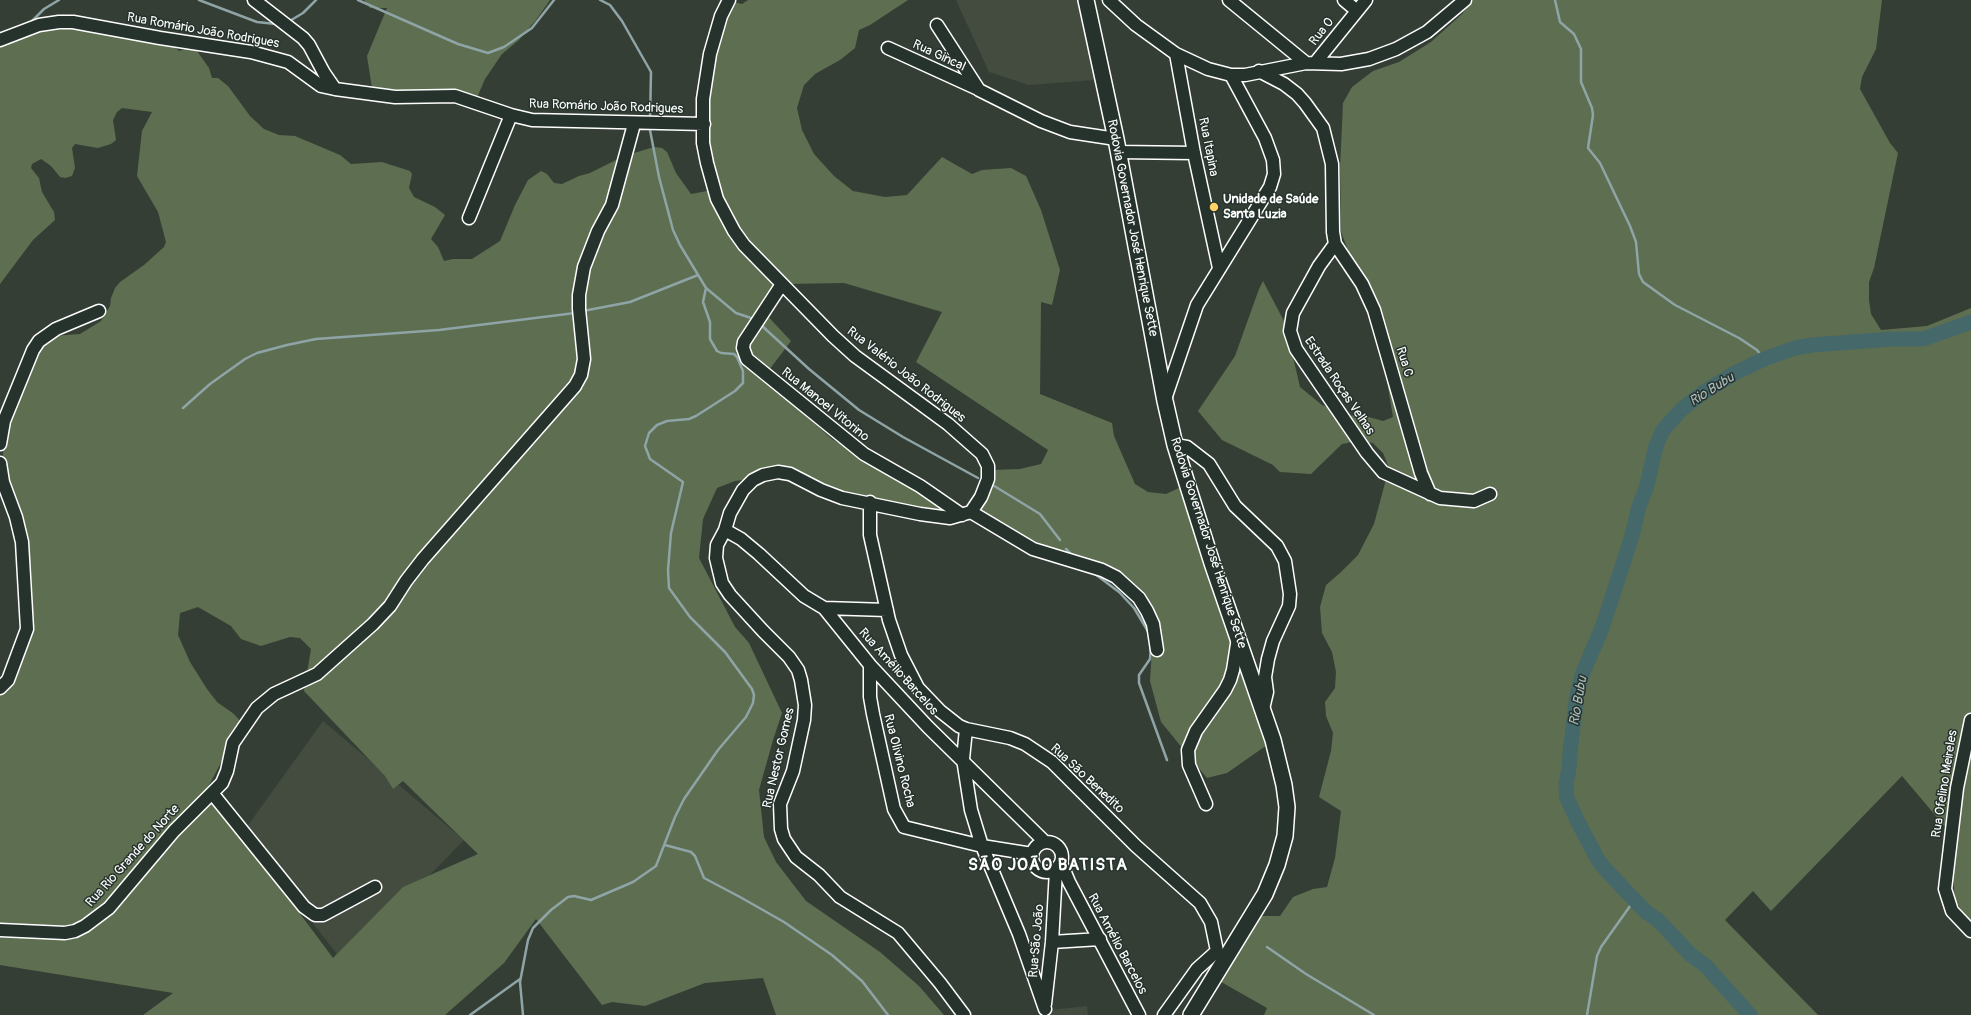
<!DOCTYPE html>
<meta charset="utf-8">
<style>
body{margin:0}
canvas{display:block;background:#343e35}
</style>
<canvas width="1971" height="1015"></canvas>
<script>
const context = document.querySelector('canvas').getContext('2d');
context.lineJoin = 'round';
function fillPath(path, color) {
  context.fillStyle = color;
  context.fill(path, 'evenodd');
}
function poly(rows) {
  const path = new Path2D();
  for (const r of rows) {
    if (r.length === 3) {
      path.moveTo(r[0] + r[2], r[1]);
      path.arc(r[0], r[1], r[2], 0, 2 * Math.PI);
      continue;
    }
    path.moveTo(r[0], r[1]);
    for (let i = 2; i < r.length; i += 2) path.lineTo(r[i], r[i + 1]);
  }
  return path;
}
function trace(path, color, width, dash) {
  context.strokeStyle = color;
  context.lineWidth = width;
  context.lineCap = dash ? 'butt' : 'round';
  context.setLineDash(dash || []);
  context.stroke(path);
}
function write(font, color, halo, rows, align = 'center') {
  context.font = font + ' Pangolin,sans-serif';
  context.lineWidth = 3;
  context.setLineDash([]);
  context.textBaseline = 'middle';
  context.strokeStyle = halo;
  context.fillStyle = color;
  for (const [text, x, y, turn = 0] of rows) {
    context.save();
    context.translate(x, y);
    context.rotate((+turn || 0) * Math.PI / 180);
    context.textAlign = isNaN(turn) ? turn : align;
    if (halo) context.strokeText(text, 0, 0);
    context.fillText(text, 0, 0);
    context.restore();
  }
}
const built = poly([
 [956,0,1077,0,1094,80,1029,85,989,72],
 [323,721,464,840,344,963,301,908,309,901,246,828],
 [1087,1006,1088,1015,1050,1015,1050,1010]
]);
const green = poly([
 [364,0,550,0,536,20,519,40,502,54,485,79,476,100,450,94,372,88,367,56,387,8,370,8],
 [748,0,908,0,870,25,859,30,855,48,840,60,815,74,804,85,797,108,802,130,814,154,834,176,853,191,885,197,907,195,942,157,972,174,982,170,1011,168,1026,176,1041,210,1060,270,1052,305,1041,302,1040,394,1112,423,1114,436,1135,484,1148,492,1166,494,1179,488,1210,574,1267,745,1227,773,1207,778,1161,722,1150,681,1153,633,1141,606,1115,574,992,524,981,510,991,486,992,470,1020,469,1041,464,1048,450,916,362,942,312,844,283,785,284,761,309,791,341,763,378,832,439,954,514,935,514,767,477,735,481,717,488,703,519,699,558,735,627,749,643,782,713,773,740,759,790,764,837,776,862,806,901,880,952,919,986,944,1015,776,1015,763,978,705,983,645,1006,612,1002,602,1005,536,919,504,963,445,1015,143,1015,173,993,0,965,0,695,22,662,30,627,24,539,3,463,3,439,37,347,53,336,80,334,101,321,110,306,111,298,115,288,120,282,144,265,164,247,166,242,158,212,137,176,142,131,152,112,122,108,117,112,113,120,116,140,111,144,98,148,75,144,72,148,75,168,72,176,65,178,60,177,51,166,41,159,32,164,31,168,39,178,42,192,54,212,55,220,33,240,0,284,0,43,28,33,81,27,172,44,179,51,188,48,197,51,209,68,212,78,218,78,228,86,250,116,264,129,279,135,295,136,340,155,351,164,382,162,410,171,412,174,409,188,414,197,435,207,445,215,431,239,438,247,444,261,453,259,472,259,500,241,515,205,528,180,541,171,547,174,554,183,562,184,579,176,590,173,624,156,654,147,662,148,667,152,676,173,691,194,718,189,710,148,708,100,714,52,730,1,742,4],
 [198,607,231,626,241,639,261,646,290,637,300,638,311,649,304,691,385,776,393,789,403,781,478,854,403,887,333,958,207,789,242,723,234,714,217,702,207,689,190,662,178,635,180,613],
 [1473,0,1882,0,1876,49,1862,77,1860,89,1890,143,1898,153,1874,268,1869,282,1869,300,1871,314,1881,330,1927,326,1971,308,1971,928,1955,899,1947,812,1946,828,1902,776,1771,911,1753,891,1725,920,1818,1015,1264,1015,1267,1008,1216,979,1257,916,1280,916,1293,897,1313,889,1327,887,1335,858,1341,811,1319,797,1331,751,1333,733,1326,716,1325,702,1335,688,1336,672,1332,652,1322,633,1320,607,1326,585,1340,573,1358,555,1374,524,1389,468,1383,453,1373,443,1358,441,1342,444,1311,474,1280,472,1273,465,1222,440,1198,411,1235,356,1259,289,1263,281,1285,323,1300,387,1322,405,1350,416,1358,414,1383,421,1393,417,1378,327,1341,232,1340,168,1343,103,1352,87,1373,71,1399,62,1431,42,1462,14]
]);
const stream = poly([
 [199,0,257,22,276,24],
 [358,0,458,44,488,53,504,47,532,28,554,0],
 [600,0,610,5,622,21,651,72,650,120],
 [1555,0,1560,22,1574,34,1581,49,1581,82,1592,108,1593,115,1588,148,1600,163,1630,226,1636,242,1639,274,1643,282,1675,305,1739,338,1757,350,1764,359],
 [288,22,303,13,316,0],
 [30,23,44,9,59,0],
 [0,33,18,27],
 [650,130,659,177,673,230,680,245,706,288,736,313,754,319],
 [583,311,630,302,698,275],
 [761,325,809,369,859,410,903,437,978,478],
 [183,408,210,384,245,359,257,353,287,345,316,339,439,330,575,313],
 [991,484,1040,514,1060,540],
 [1066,549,1074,557],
 [1095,574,1119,592,1134,608,1149,633],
 [1151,646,1150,659,1139,675,1139,683,1167,760],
 [665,845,691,852,695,856,704,878,740,897,784,922,832,955,862,981,888,1015],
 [1267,947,1306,974,1374,1015],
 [470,1015,520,979],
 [523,1015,520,982,528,940,533,928,551,910,568,897,574,896,591,900,633,882,656,866,675,817,684,799,718,750,746,717,753,703,754,695,752,689,725,652,690,617,669,588,668,570,671,533,683,482,650,459,645,446,649,433,657,425,667,421,689,419,696,416,735,391,743,383,743,371,737,357,734,354,721,353,717,351,710,339,710,322,703,302,706,288],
 [1587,1015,1597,956,1601,947,1635,899]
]);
const river = poly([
 [1750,1015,1706,966,1690,954,1658,920,1646,912,1606,870,1598,860,1578,822,1567,798,1566,785,1569,768,1570,753,1577,695,1582,675,1602,628,1632,536,1639,506,1646,489,1656,446,1663,430,1682,409,1704,392,1735,373,1764,359,1795,348,1812,345,1892,339,1923,339,1971,322]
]);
const minor = poly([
 [254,0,303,38,309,45,324,73,335,89],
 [729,0,721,16,710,54,703,99,703,143,707,163,717,199,734,231,744,245,833,336,855,356,948,424,982,454,988,466,988,479,981,497,971,512],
 [1109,0,1136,25,1176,54,1208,69,1231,75,1245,75,1306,63,1341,64,1369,59,1396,49,1427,32,1465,0],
 [1229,0,1306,63],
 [1344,0,1357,11],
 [937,25,979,90,1041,121,1070,132,1116,139],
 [0,40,39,25,59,22,73,22,160,38,251,52,288,62,321,86,335,89,395,97,455,96,511,115,532,120,704,124],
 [888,48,978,89],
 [1176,54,1194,153,1219,268],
 [1315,63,1366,0],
 [1259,71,1284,84,1297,94,1305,103,1323,128,1332,164,1333,232,1335,244,1319,266,1293,313,1290,331,1296,349,1367,453,1383,472,1440,498,1474,501,1490,494],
 [1118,152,1194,153],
 [469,218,511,115],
 [1335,244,1362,284,1374,310,1421,473,1430,494],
 [782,284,744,342,743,348,747,359,864,454,920,486,962,515],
 [1165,399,1197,305,1270,187,1274,174,1273,160,1265,138,1231,75],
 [0,444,4,421,33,350,39,341,56,329,99,311],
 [1175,445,1187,447,1209,464,1235,506,1277,546,1285,561,1290,594,1289,606,1273,641,1268,659,1265,677,1267,692,1263,709],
 [0,463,3,482,16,517,22,542,27,629,8,680,0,688],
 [870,502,870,535,889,620,901,655,918,688,940,711,959,726,966,729,1010,738,1025,744,1052,762,1136,846,1200,903,1211,922,1217,951],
 [971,512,1033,549,1102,570,1116,577,1139,598,1147,611,1153,624,1157,650],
 [725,530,741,539,759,554,804,596,824,608,870,665,928,727,1045,842],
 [824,608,887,610],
 [870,665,870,697,873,714,894,809,904,827,982,846,1032,854],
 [1971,720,1957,788,1945,889,1952,911,1971,931],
 [966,729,963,759,971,810,982,846,1019,934,1045,1009],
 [212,793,304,907,315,915,323,915,375,887],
 [1206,804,1189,765,1188,750,1196,731,1225,690,1230,680,1233,670,1238,638],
 [1047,857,15],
 [1061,863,1069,882,1139,1015],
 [0,930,65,933,75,931,85,926,109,908,174,831,222,783,227,771,233,743,257,708,274,694,317,674,373,624,390,606,406,581,423,559,575,386,581,375,584,359,579,309,579,295,584,267,598,231,612,205,634,124],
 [1052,942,1100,939],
 [1045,1004,1052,942,1056,870],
 [964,1015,940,983,898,933,840,897,819,875,796,857,784,839,781,829,780,804,793,771,804,720,805,705,801,680,798,670,789,657,763,631,730,595,722,583,716,558,717,545,725,530,730,513,743,490,753,480,763,475,778,472,790,474,821,490,842,498,920,514,950,518,971,512],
 [1164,1015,1197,969,1217,951]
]);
const major = poly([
 [1086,0,1116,139,1165,401,1175,445,1212,563,1273,740,1284,785,1287,807,1285,836,1277,865,1265,894,1191,1015]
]);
const markers = [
 [1214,207,5,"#ffd166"]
];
const streetNames = [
 ["Rua Romário João Rodrigues",203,31,10],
 ["Rua O",1322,32,-52],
 ["Rua Gincal",939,56,25],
 ["Rua Romário João Rodrigues",606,107,2],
 ["Rua Itapina",1208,147,79],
 ["Rodovia Governador José Henrique Sette",1132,228,79],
 ["Rua C",1404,362,73],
 ["Rua Valério João Rodrigues",906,375,38],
 ["Estrada Roças Velhas",1339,386,56],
 ["Rua Manoel Vitorino",825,405,39],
 ["Rodovia Governador José Henrique Sette",1208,543,72],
 ["Rua Amélio Barcelos",898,672,48],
 ["Rua Nestor Gomes",779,758,-77],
 ["Rua Olivino Rocha",899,761,76],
 ["Rua São Benedito",1087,779,43],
 ["Rua Ofelino Meireles",1945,784,-81],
 ["Rua Rio Grande do Norte",133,856,-48],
 ["Rua São João",1037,941,-85],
 ["Rua Amélio Barcelos",1117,944,62]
];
const poiNames = [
 ["Unidade de Saúde",1223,200],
 ["Santa Luzia",1223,215]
];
const waterNames = [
 ["Rio Bubu",1712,390,-32],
 ["Rio Bubu",1579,701,-80]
];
const districtNames = [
 ["SÃO JOÃO BATISTA",1048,866]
];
fillPath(built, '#444b3f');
fillPath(green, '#5e6e50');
trace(stream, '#8fa4a6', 2.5);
trace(river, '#45686b', 15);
trace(minor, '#fff', 15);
trace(major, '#fff', 18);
trace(minor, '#26332d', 12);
trace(major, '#26332d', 15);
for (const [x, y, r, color] of markers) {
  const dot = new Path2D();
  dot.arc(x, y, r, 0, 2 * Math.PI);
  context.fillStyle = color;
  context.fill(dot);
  trace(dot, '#26332d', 1.5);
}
write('13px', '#fff', '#26332d', streetNames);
write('bold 13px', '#fff', '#26332d', poiNames, 'left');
write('italic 14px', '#abbbbc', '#26332d', waterNames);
context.letterSpacing = '1px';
write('bold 17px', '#fff', '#26332d', districtNames);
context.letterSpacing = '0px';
</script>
